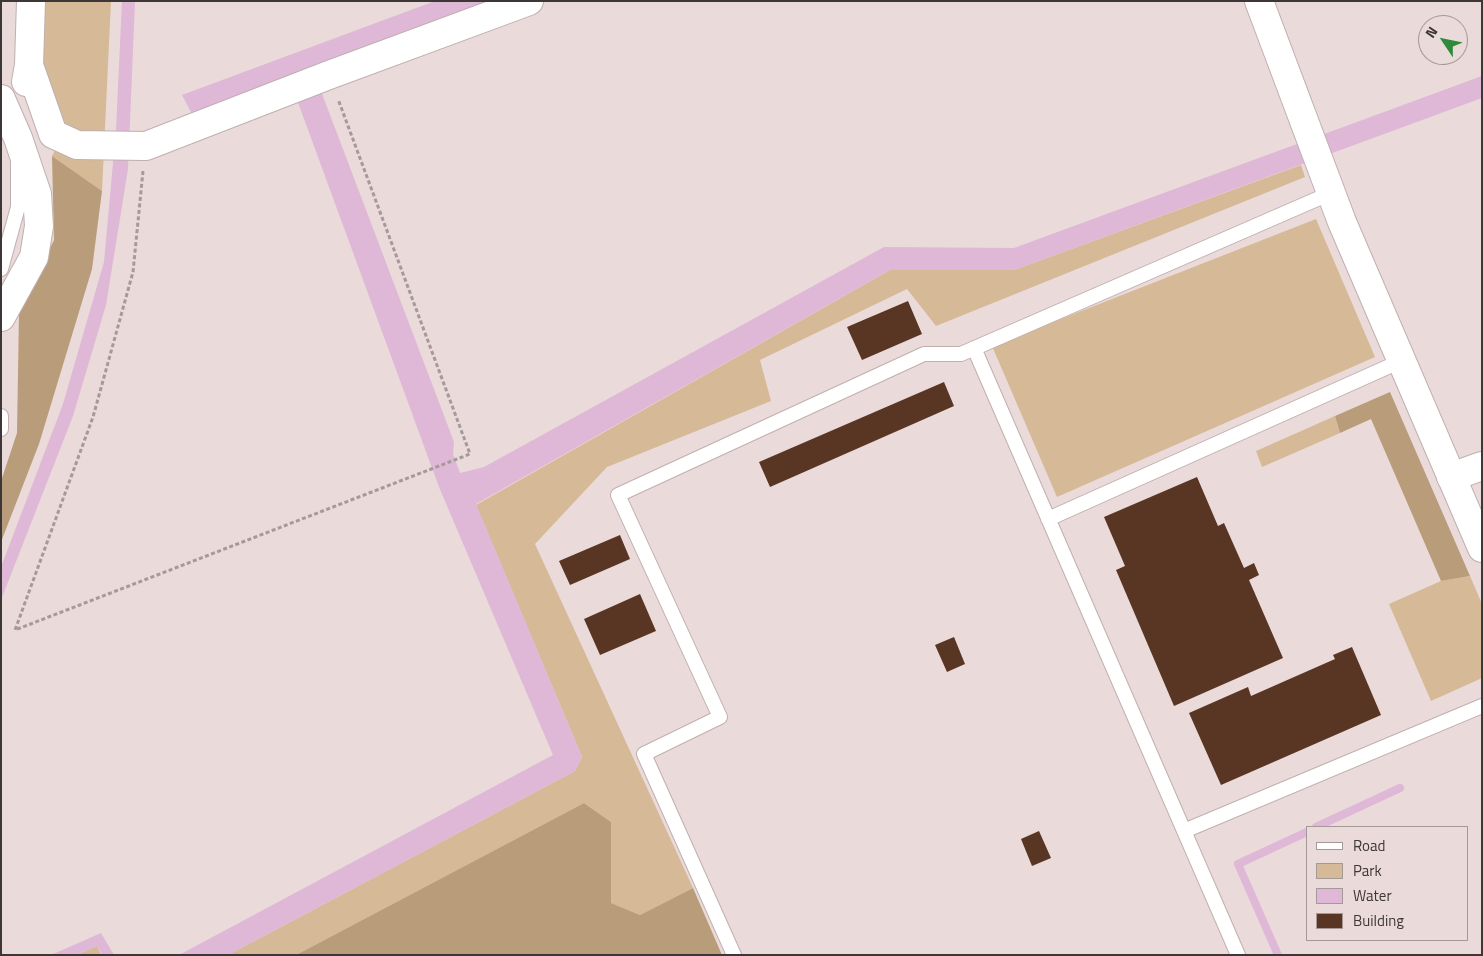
<!DOCTYPE html>
<style>
body{margin:0}
#map{position:relative;width:1483px;height:956px;overflow:hidden;background:#eadad9;font-family:"Titillium Web",sans-serif}
canvas{display:block}
.frame{position:absolute;inset:0;border:2px solid #3e3737;pointer-events:none}
.legend{position:absolute;left:1306px;top:826px;width:162px;height:115px;box-sizing:border-box;background:#eadad9;border:1px solid #a59998;margin:0;padding:6px 9px;list-style:none;font-size:15px;color:#3e3737}
.legend li{display:flex;align-items:center;gap:10px;height:25px}
.legend b{width:25px;border:1px solid #a59998}
.north{position:absolute;left:1418px;top:15px;width:50px;height:50px;box-sizing:border-box;background:#eadad9;border:1px solid #a59998;border-radius:50%;rotate:304deg;font-size:14px;font-weight:700;line-height:20px;text-align:center;color:#3e3737}
.north::after{content:'';display:block;margin:auto;width:18px;height:22px;background:#2f8a3c;clip-path:polygon(50% 0,100% 100%,50% 72%,0 100%)}
</style>
<div id="map">
<canvas width="1483" height="956"></canvas>
<div class="frame"></div>
<ul class="legend">
<li><b style="height:6px;background:#fff"></b>Road</li>
<li><b style="height:14px;background:#d6b997"></b>Park</li>
<li><b style="height:14px;background:#deb8d6"></b>Water</li>
<li><b style="height:14px;background:#593523"></b>Building</li>
</ul>
<div class="north">N</div>
</div>
<script>
const context = document.querySelector('canvas').getContext('2d');
context.lineJoin = 'round';
function fillPath(path, color) {
  context.fillStyle = color;
  context.fill(path, 'evenodd');
}
function poly(rows) {
  const path = new Path2D();
  for (const r of rows) {
    path.moveTo(r[0], r[1]);
    for (let i = 2; i < r.length; i += 2) path.lineTo(r[i], r[i + 1]);
  }
  return path;
}
function trace(path, color, width, dash) {
  context.strokeStyle = color;
  context.lineWidth = width;
  context.lineCap = dash ? 'butt' : 'round';
  context.setLineDash(dash || []);
  context.stroke(path);
}
const green = poly([
 [40,1,111,1,102,191,52,156,65,131,37,63],
 [1301,165,1305,177,936,326,907,289,760,360,771,401,607,467,535,544,693,888,640,915,611,903,611,822,584,803,296,955,228,955,575,771,582,757,476,505,890,270,1014,270],
 [1316,219,1375,357,1057,497,992,346],
 [1335,416,1340,433,1262,467,1256,451],
 [1470,576,1482,604,1482,678,1431,701,1389,604,1441,581],
 [97,946,101,955,77,955]
]);
const forest = poly([
 [52,156,102,191,92,269,39,444,1,542,1,481,17,433,19,313,54,240],
 [1390,392,1470,576,1441,581,1371,419,1340,433,1335,416],
 [584,803,611,822,611,903,640,915,693,888,722,955,296,955]
]);
const water = poly([
 [122,1,135,1,128,169,106,305,73,416,1,600,1,567,63,404,104,262,116,130],
 [435,1,501,1,313,70,454,442,453,454,460,473,484,467,884,247,1014,248,1482,76,1482,98,1014,270,890,270,476,504,582,757,575,771,228,955,179,955,553,755,439,487,289,78,192,114,182,95],
 [101,933,114,955,102,955,97,946,77,955,51,955]
]);
const stream = poly([
 [1316,827,1400,788],
 [1278,955,1238,864,1307,832]
]);
const building = poly([
 [908,301,922,334,862,360,847,327],
 [944,382,954,406,770,487,759,462],
 [1197,477,1218,526,1224,523,1244,568,1254,563,1259,575,1249,580,1283,658,1174,706,1116,570,1125,566,1104,517],
 [620,535,630,559,570,585,559,561],
 [640,594,656,631,600,655,584,619],
 [954,637,965,664,947,672,935,645],
 [1352,647,1381,715,1221,785,1189,713,1248,687,1251,696,1335,659,1333,655],
 [1039,831,1051,858,1032,866,1021,839]
]);
const path = poly([
 [143,171,133,272,93,417,15,630,470,454,338,99]
]);
const lane = poly([
 [1,269,18,207,18,163],
 [974,348,1238,955],
 [1,416,1,429],
 [1048,519,1401,361],
 [1184,831,1482,706],
 [734,955,644,754,720,717,618,495,924,354,961,354,1331,193]
]);
const street = poly([
 [29,65,53,134,77,145,146,146,329,75,529,1],
 [26,82,29,65,31,1],
 [1,99,18,138,37,194,39,226,34,257,1,317],
 [1451,477,1482,466]
]);
const secondary = poly([
 [1259,1,1342,222,1482,548]
]);
fillPath(green, '#d6b997');
fillPath(forest, '#b99c79');
fillPath(water, '#deb8d6');
trace(stream, '#deb8d6', 8);
fillPath(building, '#593523');
trace(lane, '#bfb0af', 16);
trace(street, '#bfb0af', 30);
trace(secondary, '#bfb0af', 30);
trace(path, '#a69999', 3, [4, 2.5]);
trace(lane, '#fff', 14);
trace(street, '#fff', 28);
trace(secondary, '#fff', 28);
</script>
